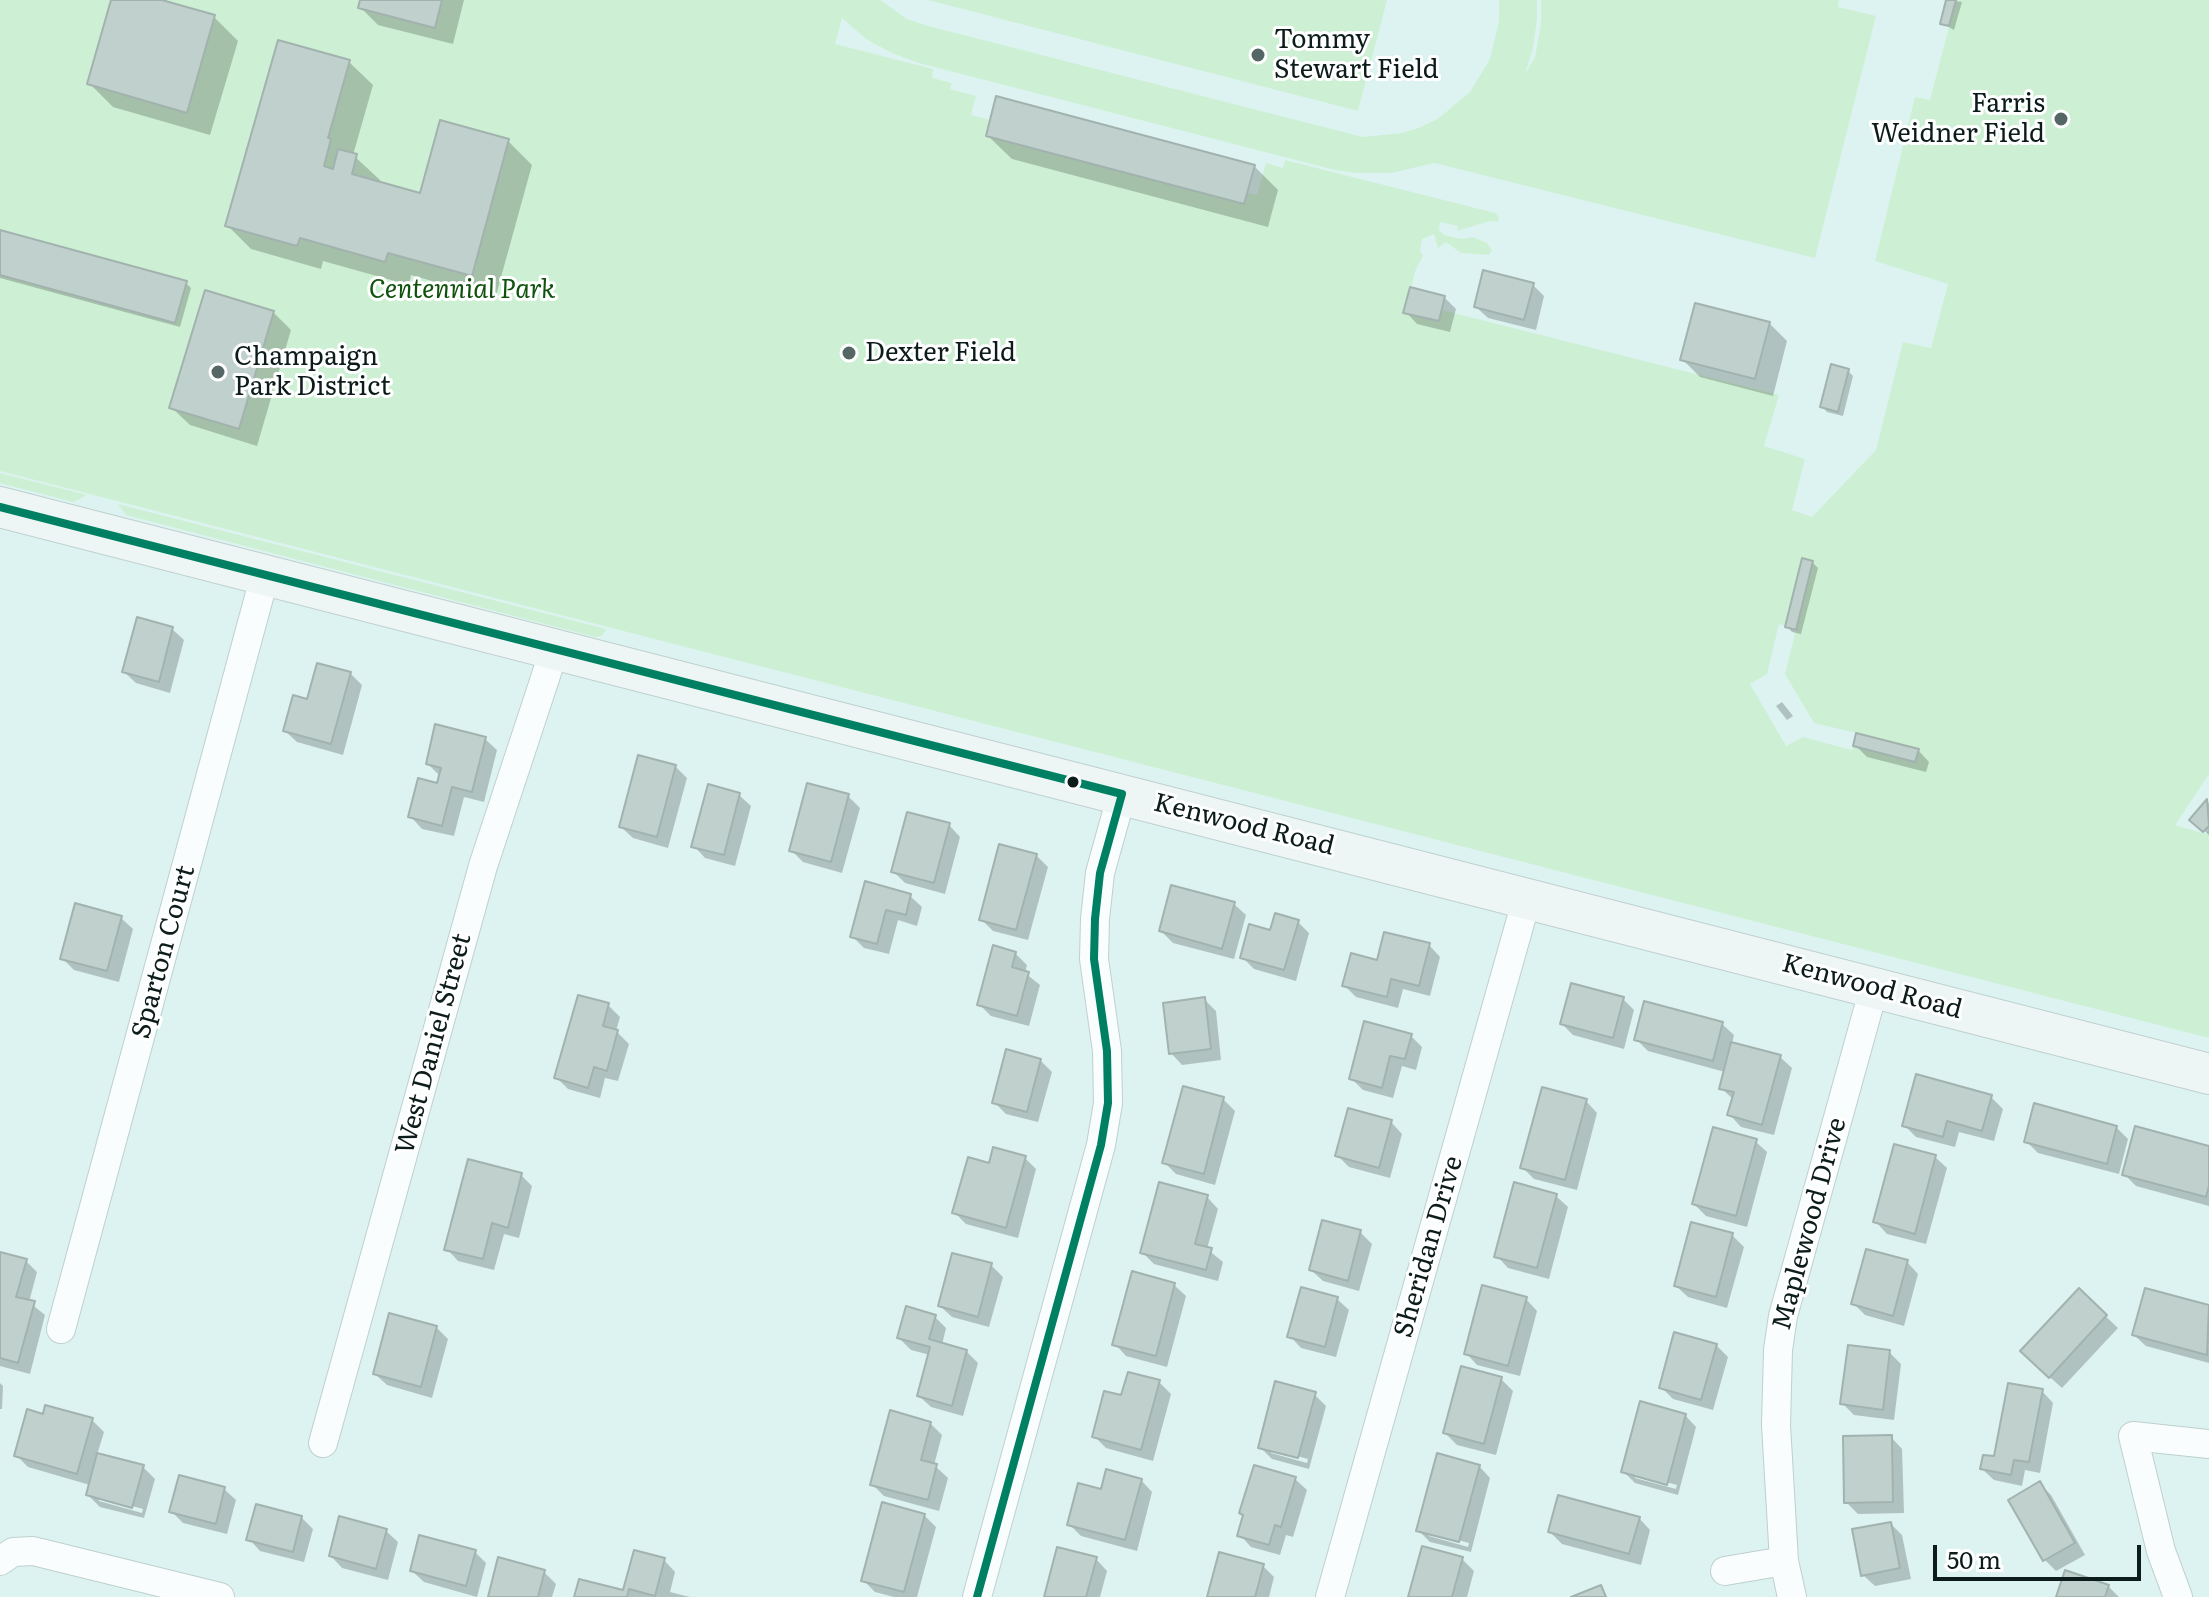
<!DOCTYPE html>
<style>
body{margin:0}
#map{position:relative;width:2209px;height:1597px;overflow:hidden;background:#ddf3f1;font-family:Literata,serif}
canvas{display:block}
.scale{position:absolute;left:1933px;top:1545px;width:208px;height:36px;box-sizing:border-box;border:4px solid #0c1c1a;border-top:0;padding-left:10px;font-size:24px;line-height:28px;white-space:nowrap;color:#0c1c1a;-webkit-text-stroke:6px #fff;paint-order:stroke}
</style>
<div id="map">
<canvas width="2209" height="1597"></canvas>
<div class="scale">50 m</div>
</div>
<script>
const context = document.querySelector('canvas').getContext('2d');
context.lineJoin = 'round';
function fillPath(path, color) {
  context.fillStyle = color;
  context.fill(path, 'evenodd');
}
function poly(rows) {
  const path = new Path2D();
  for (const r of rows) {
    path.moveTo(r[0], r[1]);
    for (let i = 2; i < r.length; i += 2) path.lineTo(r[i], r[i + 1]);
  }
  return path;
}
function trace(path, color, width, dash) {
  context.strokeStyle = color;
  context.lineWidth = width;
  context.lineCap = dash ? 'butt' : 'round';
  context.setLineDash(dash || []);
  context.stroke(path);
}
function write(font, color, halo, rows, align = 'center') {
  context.font = font + ' Literata,serif';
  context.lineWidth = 6;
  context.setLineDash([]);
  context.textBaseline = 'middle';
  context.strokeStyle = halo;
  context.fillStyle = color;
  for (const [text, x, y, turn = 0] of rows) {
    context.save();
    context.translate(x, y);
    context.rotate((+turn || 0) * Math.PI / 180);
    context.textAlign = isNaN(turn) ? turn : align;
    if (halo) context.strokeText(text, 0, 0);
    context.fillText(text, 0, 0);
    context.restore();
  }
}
const green = poly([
 [0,0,880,0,907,19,928,26,1363,137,1402,133,1421,127,1439,118,1470,92,1490,59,1499,21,1499,0,1537,0,1537,19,1533,48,1525,74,1535,57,1541,23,1541,0,1839,0,1838,7,1876,16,1815,258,1434,163,1392,173,1357,173,1335,170,919,63,892,53,866,39,842,18,835,44,933,69,932,78,952,83,950,89,976,96,971,115,990,120,987,136,1244,204,1247,193,1257,195,1266,163,1283,168,1285,160,1495,213,1499,217,1498,222,1490,221,1457,231,1458,226,1440,222,1439,230,1444,235,1461,239,1473,237,1487,243,1492,250,1489,255,1461,253,1446,242,1438,248,1434,234,1422,239,1420,251,1423,256,1416,269,1404,313,1438,321,1442,310,1779,395,1764,446,1805,459,1792,510,1812,517,1876,450,1903,342,1931,348,1948,284,1875,261,1915,97,1930,100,1949,27,1940,24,1946,0,2209,0,2209,774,2175,825,2206,834,2209,830,2209,1038,0,471],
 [1779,624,1796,630,1785,674,1814,723,1856,733,1852,750,1803,737,1786,746,1750,684,1767,674],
 [928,0,1387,0,1358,111],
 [0,473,87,495,73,502,0,483],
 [118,504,606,629,602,636,595,637,126,515]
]);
const shadow = poly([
 [113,0,155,0,214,17,238,41,210,135,113,107,89,83],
 [362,0,464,0,453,44,378,25,360,7],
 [1948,0,1962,2,1954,30,1942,23],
 [349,62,373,85,353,155,380,180,380,184,421,195,508,141,532,165,495,299,411,275,409,285,323,261,321,269,251,249,228,226],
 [988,136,1254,166,1278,190,1268,227,1012,159],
 [0,232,186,283,191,288,180,327,0,278],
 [1533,285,1544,296,1536,330,1488,318,1476,307],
 [1444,297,1456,309,1450,332,1417,324,1406,312],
 [273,312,291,330,257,446,190,425,172,408],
 [1769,323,1787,341,1773,396,1700,377,1682,359],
 [1848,371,1853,376,1843,416,1827,412,1822,406],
 [1812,562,1818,568,1801,634,1792,632,1787,626],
 [172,629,184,640,170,693,136,683,124,672],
 [350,673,362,685,343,755,297,742,285,731,309,701],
 [1782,702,1793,716,1787,720,1776,706],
 [485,739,497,750,484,802,464,797,454,836,422,829,411,817,439,785,439,775,428,764],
 [1855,745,1918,750,1929,762,1926,772,1867,757],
 [675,766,687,778,668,848,633,838,621,827],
 [739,795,751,806,735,866,705,858,694,846],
 [848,796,860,808,842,873,803,862,792,851],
 [2208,802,2209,803,2209,835,2192,820],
 [949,825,960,837,945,894,905,883,893,871],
 [1036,855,1048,867,1028,940,993,931,981,919],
 [866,884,910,896,922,907,917,926,898,920,889,954,864,948,852,936],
 [1234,904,1246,915,1234,959,1173,943,1161,931],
 [121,918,133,929,119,982,74,970,62,958],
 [1298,922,1309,933,1296,981,1254,969,1242,957,1271,933],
 [1429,945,1440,957,1430,996,1403,989,1398,1008,1356,997,1345,986],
 [1015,953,1027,965,1025,973,1040,985,1029,1026,991,1016,979,1004],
 [1204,999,1216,1011,1221,1060,1182,1065,1171,1053],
 [1623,999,1634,1010,1624,1049,1573,1035,1562,1024],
 [608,1005,620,1017,616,1031,629,1044,618,1081,605,1078,600,1098,568,1089,557,1078],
 [1722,1024,1734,1035,1732,1044,1780,1057,1792,1068,1774,1135,1741,1127,1730,1115,1734,1100,1721,1088,1725,1072,1648,1051,1636,1039],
 [1411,1036,1422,1047,1416,1070,1402,1066,1393,1098,1363,1090,1351,1078],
 [1040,1060,1052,1072,1038,1122,1006,1114,994,1102],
 [1991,1097,2003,1109,1994,1141,1959,1132,1955,1147,1916,1137,1904,1125],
 [1223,1099,1235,1111,1215,1185,1176,1174,1164,1162],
 [1586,1101,1597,1113,1577,1190,1534,1179,1522,1167],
 [1391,1122,1402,1134,1390,1178,1349,1167,1337,1155],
 [2116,1127,2128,1139,2119,1174,2038,1153,2026,1141],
 [1755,1141,1767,1152,1747,1227,1706,1216,1694,1204],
 [2209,1148,2209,1206,2136,1186,2124,1174],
 [1935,1157,1947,1168,1926,1244,1887,1234,1876,1222],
 [1025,1158,1036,1169,1018,1238,966,1224,955,1213,990,1165],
 [521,1175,532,1186,519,1238,504,1234,494,1270,458,1261,447,1249],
 [1556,1196,1568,1207,1549,1279,1508,1268,1497,1256],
 [1207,1197,1218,1209,1207,1249,1223,1262,1218,1281,1154,1264,1142,1252],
 [1360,1232,1372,1244,1359,1291,1323,1281,1311,1270],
 [1732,1235,1744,1247,1727,1308,1688,1297,1676,1286],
 [0,1254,26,1261,37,1272,29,1302,45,1315,30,1374,0,1366],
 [1907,1262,1918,1274,1904,1326,1865,1315,1854,1304],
 [991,1265,1003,1277,989,1327,952,1317,940,1306],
 [1174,1285,1186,1296,1167,1367,1126,1356,1115,1344],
 [2079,1291,2118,1328,2062,1388,2034,1363],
 [2146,1291,2209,1308,2209,1363,2146,1346,2134,1335],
 [1337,1299,1349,1310,1336,1357,1301,1348,1290,1336],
 [1526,1299,1537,1311,1520,1376,1477,1365,1466,1353],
 [935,1317,946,1328,942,1345,966,1351,978,1363,963,1416,931,1407,919,1396,930,1355,911,1350,899,1338],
 [436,1327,448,1339,432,1398,387,1385,375,1374],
 [1716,1345,1728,1357,1713,1410,1673,1399,1661,1387],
 [1889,1352,1901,1364,1894,1420,1854,1415,1843,1404],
 [1501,1379,1513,1391,1496,1455,1457,1445,1445,1433],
 [1159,1382,1171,1394,1153,1461,1106,1448,1094,1436,1123,1398],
 [0,1383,3,1386,2,1409,0,1409],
 [2042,1391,2053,1403,2040,1473,2025,1470,2022,1486,1994,1480,1982,1469,1996,1459],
 [1314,1394,1326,1406,1309,1469,1272,1459,1260,1447],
 [1271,1449,1308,1459,1307,1463,1271,1453],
 [1685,1415,1696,1427,1678,1495,1635,1483,1624,1472],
 [1635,1474,1677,1485,1676,1489,1635,1478],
 [44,1416,92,1420,104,1432,97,1455,143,1467,155,1479,144,1518,100,1507,88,1495,90,1485,28,1467,17,1456],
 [99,1497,143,1509,142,1513,99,1501],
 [930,1423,942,1435,934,1465,948,1478,939,1511,884,1496,872,1484],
 [1891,1437,1902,1449,1904,1513,1858,1514,1846,1502],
 [1479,1466,1490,1478,1471,1552,1430,1542,1418,1530],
 [1429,1532,1469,1543,1468,1547,1429,1536],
 [1295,1479,1307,1490,1293,1537,1286,1535,1280,1555,1251,1547,1240,1535],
 [1141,1480,1152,1492,1137,1551,1081,1536,1069,1524,1102,1491],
 [2040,1484,2051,1495,2085,1555,2056,1571,2045,1560],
 [224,1489,236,1500,227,1534,183,1523,171,1511],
 [924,1515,936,1527,917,1597,894,1597,875,1592,863,1580],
 [301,1517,313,1529,304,1562,260,1551,249,1539],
 [1639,1518,1650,1530,1641,1565,1562,1544,1550,1532],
 [1891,1524,1902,1535,1911,1579,1875,1586,1863,1575],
 [386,1531,398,1542,388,1580,342,1568,331,1556],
 [475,1552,486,1563,477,1597,424,1582,412,1571],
 [635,1553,664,1560,675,1572,670,1592,690,1597,576,1597,625,1593],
 [1096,1559,1107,1571,1100,1597,1046,1597],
 [1462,1559,1474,1571,1467,1597,1410,1597],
 [1263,1566,1274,1577,1269,1597,1209,1597],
 [544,1572,556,1584,552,1597,490,1597],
 [2108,1586,2119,1597,2058,1597]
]);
const building = poly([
 [111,0,162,0,215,15,187,113,87,84,111,0],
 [360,0,442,0,435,28,358,8,360,0],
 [1946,0,1956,0,1949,26,1940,24,1946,0],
 [278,40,350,60,328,138,331,139,324,166,333,169,338,149,357,154,352,174,420,193,440,120,509,139,472,276,388,253,385,262,300,238,297,246,225,226,278,40],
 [996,96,1255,165,1244,204,986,136,996,96],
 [0,230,187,281,175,323,0,275,0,230],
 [1483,270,1534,283,1524,320,1474,307,1483,270],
 [1410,287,1445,296,1439,321,1403,313,1410,287],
 [205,290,274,311,239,429,169,408,205,290],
 [1695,303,1770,322,1755,379,1680,360,1695,303],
 [1831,364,1849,369,1838,412,1820,407,1831,364],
 [1802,558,1813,561,1796,630,1785,627,1802,558],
 [137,617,173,627,159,682,122,672,137,617],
 [317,663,351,672,331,744,283,731,293,695,307,699,317,663],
 [435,724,486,737,472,792,452,787,442,826,408,817,418,778,437,783,441,768,426,764,435,724],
 [1856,733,1919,749,1915,762,1853,746,1856,733],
 [638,755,676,765,657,837,619,827,638,755],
 [807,783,849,794,831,862,789,851,807,783],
 [708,784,740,793,724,855,691,847,708,784],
 [2207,799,2209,826,2203,832,2189,820,2207,799],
 [907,812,950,823,934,883,891,872,907,812],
 [999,844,1037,854,1016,930,979,920,999,844],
 [865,881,911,894,906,915,886,910,877,944,850,937,865,881],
 [1171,885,1235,902,1222,949,1159,931,1171,885],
 [75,903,122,916,107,971,60,959,75,903],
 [1275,913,1299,920,1284,970,1240,958,1249,924,1270,930,1275,913],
 [1384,932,1430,943,1419,986,1391,979,1387,997,1342,986,1351,953,1377,960,1384,932],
 [993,945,1016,952,1012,967,1029,972,1017,1016,977,1005,993,945],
 [1571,983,1624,997,1613,1038,1560,1024,1571,983],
 [578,995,609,1003,603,1026,618,1030,607,1071,594,1067,588,1088,554,1078,578,995],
 [1205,997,1211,1049,1169,1054,1163,1003,1205,997],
 [1644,1001,1723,1022,1713,1061,1634,1040,1644,1001],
 [1364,1021,1412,1034,1405,1059,1390,1056,1382,1088,1349,1079,1364,1021],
 [1731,1042,1781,1055,1762,1125,1727,1115,1734,1092,1719,1089,1731,1042],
 [1006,1049,1041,1059,1027,1112,992,1103,1006,1049],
 [1916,1074,1992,1095,1982,1131,1947,1121,1943,1137,1902,1126,1916,1074],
 [1183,1086,1224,1097,1204,1174,1162,1163,1183,1086],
 [1542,1087,1587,1099,1565,1180,1520,1168,1542,1087],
 [2034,1103,2117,1126,2107,1164,2024,1142,2034,1103],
 [1348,1108,1392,1120,1379,1168,1335,1156,1348,1108],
 [2135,1126,2209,1146,2209,1186,2206,1197,2122,1175,2135,1126],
 [1713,1127,1757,1139,1736,1216,1692,1204,1713,1127],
 [1894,1144,1936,1155,1915,1234,1873,1222,1894,1144],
 [993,1147,1026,1156,1006,1228,952,1213,968,1157,989,1163,993,1147],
 [468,1159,522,1173,508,1228,492,1223,483,1259,444,1250,468,1159],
 [1159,1182,1208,1195,1195,1244,1212,1248,1206,1270,1140,1253,1159,1182],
 [1514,1182,1557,1194,1537,1268,1494,1257,1514,1182],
 [1322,1220,1361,1230,1348,1281,1309,1270,1322,1220],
 [1691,1222,1733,1233,1716,1297,1674,1286,1691,1222],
 [1866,1249,1908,1260,1893,1316,1851,1304,1866,1249],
 [0,1252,27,1259,16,1297,35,1301,18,1363,0,1358,0,1252],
 [952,1253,992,1263,978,1317,938,1306,952,1253],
 [1132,1271,1175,1283,1156,1356,1112,1345,1132,1271],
 [1482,1285,1527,1297,1508,1366,1464,1354,1482,1285],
 [1301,1287,1338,1297,1325,1347,1287,1337,1301,1287],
 [2079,1288,2107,1315,2049,1378,2020,1351,2079,1288],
 [2145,1288,2209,1305,2207,1355,2132,1335,2145,1288],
 [906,1306,936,1315,929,1339,967,1350,952,1406,917,1396,930,1347,897,1338,906,1306],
 [389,1313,437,1326,421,1387,373,1374,389,1313],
 [1674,1332,1717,1344,1701,1400,1659,1388,1674,1332],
 [1848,1345,1890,1350,1883,1410,1840,1404,1848,1345],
 [1461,1366,1502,1377,1484,1444,1443,1433,1461,1366],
 [1128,1372,1160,1380,1141,1450,1092,1437,1104,1391,1121,1395,1128,1372],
 [1275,1381,1316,1392,1298,1458,1258,1448,1275,1381],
 [2008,1383,2043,1389,2029,1462,2014,1460,2011,1475,1980,1469,1983,1455,1994,1456,2008,1383],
 [1640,1401,1686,1414,1667,1485,1621,1472,1640,1401],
 [45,1405,93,1418,77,1474,14,1456,27,1409,43,1414,45,1405],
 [890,1410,931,1422,921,1460,937,1464,928,1500,870,1485,890,1410],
 [1892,1435,1893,1502,1844,1503,1843,1436,1892,1435],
 [97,1453,144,1465,132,1508,86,1495,97,1453],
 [1437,1453,1480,1465,1459,1542,1416,1531,1437,1453],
 [1254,1465,1296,1477,1281,1527,1275,1525,1269,1545,1237,1536,1243,1515,1239,1513,1254,1465],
 [1106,1469,1142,1479,1125,1540,1067,1525,1078,1483,1101,1489,1106,1469],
 [179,1475,225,1487,216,1524,169,1512,179,1475],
 [2040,1481,2075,1543,2043,1561,2008,1500,2040,1481],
 [1558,1495,1640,1517,1629,1554,1548,1532,1558,1495],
 [882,1502,925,1514,904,1592,861,1581,882,1502],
 [256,1504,302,1516,293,1552,246,1540,256,1504],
 [339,1516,387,1529,376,1569,329,1556,339,1516],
 [1891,1522,1900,1568,1861,1576,1852,1529,1891,1522],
 [419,1535,476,1550,466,1586,410,1571,419,1535],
 [1422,1546,1463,1557,1452,1597,1408,1597,1422,1546],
 [1057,1547,1097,1557,1086,1597,1044,1597,1057,1547],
 [634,1550,665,1558,655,1596,629,1589,627,1597,574,1597,579,1579,623,1590,634,1550],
 [1219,1552,1264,1564,1255,1597,1207,1597,1219,1552],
 [498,1557,545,1570,538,1597,488,1597,498,1557],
 [2065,1570,2109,1585,2105,1597,2056,1597,2065,1570],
 [1601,1585,1606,1597,1571,1597,1601,1585]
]);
const street = poly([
 [61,1329,265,575],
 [323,1443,483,866,555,648],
 [0,1561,13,1552,33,1551,220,1597],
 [1725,1571,1784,1561],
 [977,1597,1101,1145,1108,1103,1107,1051,1094,959,1095,919,1100,873,1122,794],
 [1330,1597,1527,898],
 [1792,1597,1784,1561,1776,1425,1778,1350,1783,1316,1874,988],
 [2178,1597,2161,1551,2133,1436,2209,1444]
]);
const secondary = poly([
 [0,507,2209,1074]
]);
const bus1 = poly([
 [0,507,1122,794],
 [977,1597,1101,1145,1108,1103,1107,1051,1094,959,1095,919,1100,873,1122,794]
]);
const markers = [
 [1258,55,8,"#556765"],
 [2061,119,8,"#556765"],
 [849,353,8,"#556765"],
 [218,372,8,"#556765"],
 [1073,782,7,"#0c1c1a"]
];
const poiNames = [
 ["Tommy",1274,40],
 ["Stewart Field",1274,70],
 ["Farris",2045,104,"right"],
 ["Weidner Field",2045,134,"right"],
 ["Dexter Field",865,353],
 ["Champaign",234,357],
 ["Park District",234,387]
];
const parkNames = [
 ["Centennial Park",462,290]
];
const streetNames = [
 ["Kenwood Road",1244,825,14],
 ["Sparton Court",164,952,-75],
 ["Kenwood Road",1872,987,15],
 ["West Daniel Street",434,1044,-75],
 ["Maplewood Drive",1810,1224,-75],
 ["Sheridan Drive",1429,1247,-74]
];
fillPath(green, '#cdf0d4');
fillPath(shadow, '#0003');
fillPath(building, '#c0d1cd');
trace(building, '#a2b2ae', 2);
trace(street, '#bed0ce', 30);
trace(secondary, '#bed0ce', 42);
trace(street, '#fafdfd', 28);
trace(secondary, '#eef5f5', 40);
trace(bus1, '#008063', 8);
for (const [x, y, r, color] of markers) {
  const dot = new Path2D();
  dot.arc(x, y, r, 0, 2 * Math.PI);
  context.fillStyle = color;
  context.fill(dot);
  trace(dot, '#fff', 3);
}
write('26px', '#0c1c1a', '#fff', poiNames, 'left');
write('italic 26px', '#0e520d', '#fff', parkNames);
write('26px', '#0c1c1a', '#fff', streetNames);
</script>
